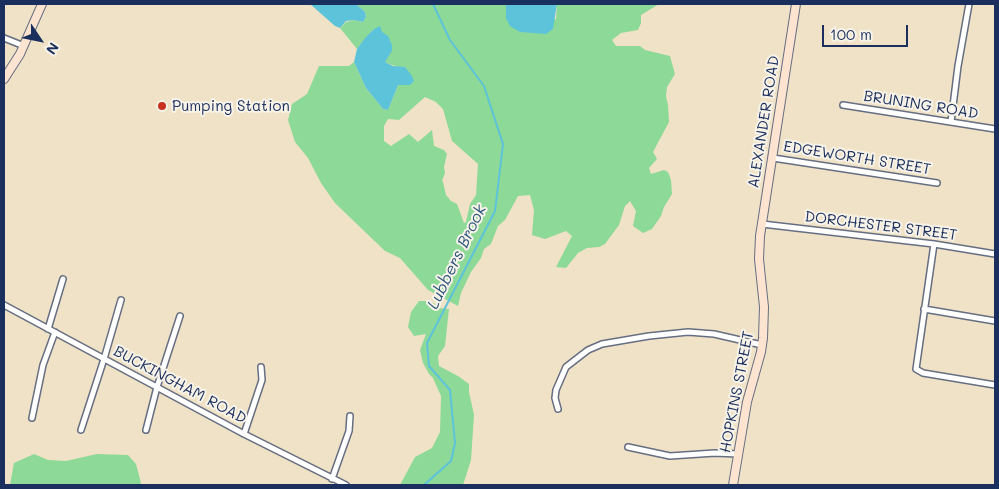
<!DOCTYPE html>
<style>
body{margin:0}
#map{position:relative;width:999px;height:489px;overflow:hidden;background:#f0e2c6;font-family:Mali,sans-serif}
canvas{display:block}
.frame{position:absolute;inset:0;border:5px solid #1b2f5e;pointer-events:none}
.north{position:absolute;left:15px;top:15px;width:50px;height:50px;-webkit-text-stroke:4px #f7f3e8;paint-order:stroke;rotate:124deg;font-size:14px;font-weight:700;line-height:20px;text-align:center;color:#1b2f5e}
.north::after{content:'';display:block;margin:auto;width:18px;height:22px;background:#1b2f5e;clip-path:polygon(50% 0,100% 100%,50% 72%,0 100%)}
.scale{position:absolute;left:822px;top:25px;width:86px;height:22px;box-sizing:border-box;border:2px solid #1b2f5e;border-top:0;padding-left:6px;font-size:15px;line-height:18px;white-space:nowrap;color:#1b2f5e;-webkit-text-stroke:4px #f7f3e8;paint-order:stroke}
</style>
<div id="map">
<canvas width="999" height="489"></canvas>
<div class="frame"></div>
<div class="north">N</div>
<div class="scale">100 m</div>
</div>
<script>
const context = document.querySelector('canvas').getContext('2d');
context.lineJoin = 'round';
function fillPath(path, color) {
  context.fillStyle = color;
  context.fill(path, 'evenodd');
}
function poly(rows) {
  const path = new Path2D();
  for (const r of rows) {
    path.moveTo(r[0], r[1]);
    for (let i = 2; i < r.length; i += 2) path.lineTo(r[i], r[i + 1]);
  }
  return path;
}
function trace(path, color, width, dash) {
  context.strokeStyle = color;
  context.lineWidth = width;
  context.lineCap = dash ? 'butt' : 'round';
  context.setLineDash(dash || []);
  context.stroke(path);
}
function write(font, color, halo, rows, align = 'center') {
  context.font = font + ' Mali,sans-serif';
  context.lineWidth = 4;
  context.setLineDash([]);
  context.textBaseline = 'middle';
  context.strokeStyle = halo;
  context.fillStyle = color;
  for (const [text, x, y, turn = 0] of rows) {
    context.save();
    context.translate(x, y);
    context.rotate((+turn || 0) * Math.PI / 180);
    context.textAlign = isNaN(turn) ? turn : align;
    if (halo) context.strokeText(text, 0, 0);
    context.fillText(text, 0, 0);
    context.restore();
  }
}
const green = poly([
 [356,4,506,4,506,18,556,19,557,4,659,4,641,15,641,23,638,30,621,33,612,40,616,46,640,46,645,50,670,56,675,74,667,87,666,96,668,105,669,122,653,152,657,159,649,168,651,174,664,170,668,172,671,180,672,194,664,207,661,216,652,229,643,233,633,226,636,211,630,201,625,206,619,225,605,244,599,247,587,248,578,253,566,268,556,267,572,236,566,231,545,239,532,235,534,210,530,195,518,196,505,220,498,226,491,244,484,249,481,258,471,272,461,293,458,306,428,290,400,258,385,251,335,203,321,183,308,158,295,142,288,120,292,104,307,94,319,66,349,66,354,62,366,88,383,109,388,110,398,85,410,85,401,68,384,62,392,51,374,29,357,49,340,28,346,22,354,20,363,22,366,17,365,12],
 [425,97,436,102,443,109,452,141,478,164,476,195,470,204,466,222,464,223,457,204,451,201,446,195,443,182,442,181,445,173,444,167,447,154,444,150,434,146,432,130,418,142,409,134,391,146,384,141,384,126,388,119,399,120],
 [419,301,428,301,434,303,439,308,449,309,445,346,438,356,439,366,458,376,469,384,469,392,474,415,471,460,463,485,400,485,415,457,432,448,440,432,441,396,433,378,429,374,423,363,420,350,426,334,414,336,408,327,411,312],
 [34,454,48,460,66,461,97,454,128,455,136,464,141,483,140,485,10,485,14,463]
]);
const water = poly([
 [310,4,356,4,365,12,366,17,363,22,354,20,346,21,340,28,335,26],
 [506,4,557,4,553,29,546,34,520,32,510,26,506,18],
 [380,26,382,32,388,36,392,45,392,51,385,62,393,66,405,67,412,76,414,81,410,85,398,85,388,110,383,109,366,88,354,62,357,49,366,37,374,29]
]);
const stream = poly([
 [424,485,451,461,455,443,450,390,429,366,427,343,495,211,503,144,484,86,450,40,433,4]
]);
const street = poly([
 [4,38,24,46],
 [843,105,995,129],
 [951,122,958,66,969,4],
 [773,158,937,183],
 [762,224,934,244,995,254],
 [934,244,916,369,923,373,995,385],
 [4,305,244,434,346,485],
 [924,309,995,321],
 [48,329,63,279],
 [558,409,555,398,556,390,566,367,588,350,602,344,649,336,688,332,714,334,762,345],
 [32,418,43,365,55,332],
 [81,430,104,359,121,300],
 [146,430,157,387,180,316],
 [244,434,262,380,261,367],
 [628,447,670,456,715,453,738,454],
 [332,479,349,431,350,416]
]);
const secondary = poly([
 [4,79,20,54,42,4],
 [733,485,747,402,761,352,763,338,764,307,759,259,760,236,796,4]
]);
const markers = [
 [162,106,5,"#c8321e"]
];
const streetNames = [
 ["BRUNING ROAD",921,105,9],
 ["ALEXANDER ROAD",764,122,-81],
 ["EDGEWORTH STREET",857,158,9],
 ["DORCHESTER STREET",881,226,7],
 ["BUCKINGHAM ROAD",180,385,28],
 ["HOPKINS STREET",737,392,-79]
];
const poiNames = [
 ["Pumping Station",172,106]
];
const waterNames = [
 ["Lubbers Brook",457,257,-64]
];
fillPath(green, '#8dd997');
fillPath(water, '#5dc3da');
trace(stream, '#5dc3da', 2);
trace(street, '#666e82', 8);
trace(secondary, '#666e82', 10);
trace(street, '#fff', 5);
trace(secondary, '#fde4d1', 8);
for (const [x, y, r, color] of markers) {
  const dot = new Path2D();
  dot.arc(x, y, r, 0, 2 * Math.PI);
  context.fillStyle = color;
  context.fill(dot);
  trace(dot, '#f7f3e8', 2);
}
write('15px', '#1b2f5e', '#f7f3e8', streetNames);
write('15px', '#1b2f5e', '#f7f3e8', poiNames, 'left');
write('italic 16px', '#2c547d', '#f7f3e8', waterNames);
</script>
